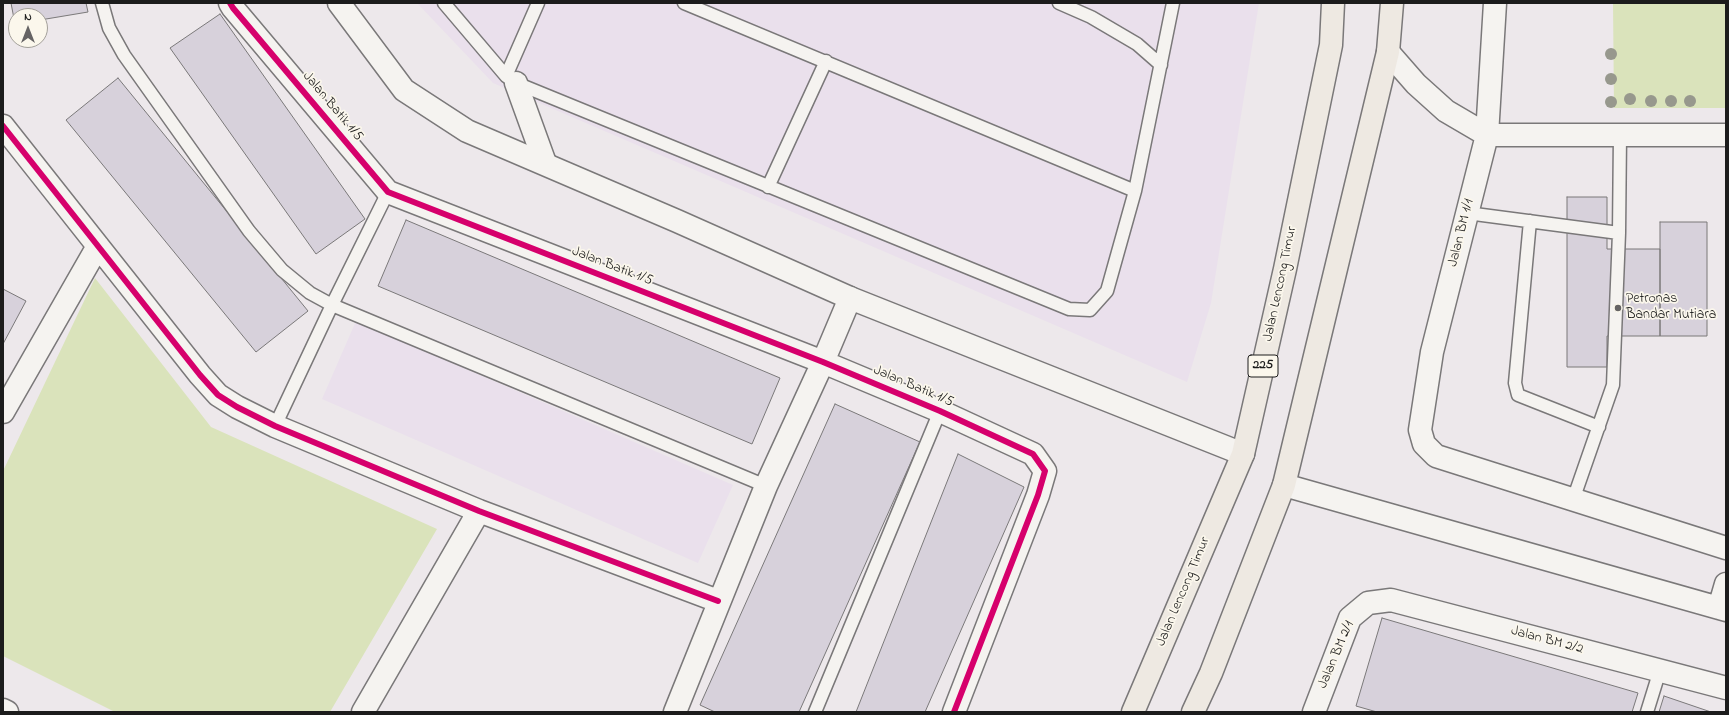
<!DOCTYPE html>
<style>
body{margin:0}
#map{position:relative;width:1729px;height:715px;overflow:hidden;background:#ede8eb;font-family:"Indie Flower",sans-serif}
canvas{display:block}
.frame{position:absolute;inset:0;border:4px solid #1c1c1c;pointer-events:none}
.north{position:absolute;left:8px;top:8px;width:40px;height:40px;box-sizing:border-box;background:#fbf7ec;border:1px solid #a29f99;border-radius:50%;rotate:0deg;font-size:11px;font-weight:700;line-height:16px;text-align:center;color:#1c1c1c}
.north::after{content:'';display:block;margin:auto;width:14px;height:18px;background:#656364;clip-path:polygon(50% 0,100% 100%,50% 72%,0 100%)}
</style>
<div id="map">
<canvas width="1729" height="715"></canvas>
<div class="frame"></div>
<div class="north">N</div>
</div>
<script>
const context = document.querySelector('canvas').getContext('2d');
context.lineJoin = 'round';
function fillPath(path, color) {
  context.fillStyle = color;
  context.fill(path, 'evenodd');
}
function poly(rows) {
  const path = new Path2D();
  for (const r of rows) {
    path.moveTo(r[0], r[1]);
    for (let i = 2; i < r.length; i += 2) path.lineTo(r[i], r[i + 1]);
  }
  return path;
}
function trace(path, color, width, dash) {
  context.strokeStyle = color;
  context.lineWidth = width;
  context.lineCap = dash ? 'butt' : 'round';
  context.setLineDash(dash || []);
  context.stroke(path);
}
function write(font, color, halo, rows, align = 'center') {
  context.font = font + ' "Indie Flower",sans-serif';
  context.lineWidth = 3.5;
  context.setLineDash([]);
  context.textBaseline = 'middle';
  context.strokeStyle = halo;
  context.fillStyle = color;
  for (const [text, x, y, turn = 0] of rows) {
    context.save();
    context.translate(x, y);
    context.rotate((+turn || 0) * Math.PI / 180);
    context.textAlign = isNaN(turn) ? turn : align;
    if (halo) context.strokeText(text, 0, 0);
    context.fillText(text, 0, 0);
    context.restore();
  }
}
const built = poly([
 [417,3,1259,3,1211,303,1187,382,493,83],
 [356,321,733,485,698,563,322,399]
]);
const green = poly([
 [1613,3,1726,3,1726,108,1614,108],
 [95,278,211,427,437,529,330,712,115,712,3,656,3,471]
]);
const building = poly([
 [11,3,86,3,88,12,40,20,40,16,16,16,15,24,11,3],
 [220,14,365,219,316,254,170,48,220,14],
 [118,78,308,311,256,352,66,120,118,78],
 [1567,197,1607,197,1607,249,1660,249,1660,336,1607,336,1607,367,1567,367,1567,197],
 [406,220,780,378,752,444,378,286,406,220],
 [1660,222,1707,222,1707,336,1660,336,1660,222],
 [3,289,26,301,3,344,3,289],
 [835,404,920,442,799,712,715,712,700,705,835,404],
 [958,454,1024,487,925,712,856,712,958,454],
 [1382,618,1638,693,1632,712,1377,712,1356,706,1382,618],
 [1664,696,1711,712,1659,712,1664,696]
]);
const lane = poly([
 [102,3,109,28,124,55,249,231,282,270,310,293,332,305,766,486],
 [444,3,506,76,516,83,1069,309,1090,310,1107,291,1135,191,1173,3],
 [684,3,1135,191],
 [1059,3,1091,17,1137,44,1161,65],
 [506,76,538,3],
 [768,187,826,61],
 [1467,213,1619,233,1613,385,1573,500],
 [1530,221,1515,383,1518,395,1599,427],
 [1619,233,1620,135],
 [275,426,332,305,388,192],
 [815,712,940,411],
 [1647,712,1660,670]
]);
const street = poly([
 [230,3,233,8,388,192,823,362,940,411,1033,454,1045,471,1038,495,954,712],
 [1495,3,1487,135,1432,352,1420,430,1424,444,1436,456,1726,548],
 [1388,52,1416,84,1446,111,1487,135,1726,135],
 [516,83,545,163],
 [3,126,200,375,218,395,237,407,275,426,479,511,718,601],
 [3,412,98,246],
 [1284,485,1726,610],
 [1719,608,1726,584],
 [3,710,7,712],
 [363,712,479,511],
 [675,712,766,486,823,362,850,298],
 [1314,712,1350,618,1368,603,1391,600,1726,688]
]);
const secondary = poly([
 [339,3,404,90,467,131,677,221,850,298,1243,454]
]);
const highway = poly([
 [1133,712,1243,454,1285,269,1331,45,1333,3],
 [1193,712,1211,673,1284,485,1388,52,1392,3]
]);
const cycleway = poly([
 [230,3,233,8,388,192,823,362,940,411,1033,454,1045,471,1038,495,954,712],
 [3,126,200,375,218,395,237,407,275,426,479,511,718,601]
]);
const trees = [
 [1611,54],
 [1611,79],
 [1630,99],
 [1651,101],
 [1671,101],
 [1690,101],
 [1611,102]
];
const markers = [
 [1618,308,4,"#656364"]
];
const shields = [
 [1263,366,30]
];
const shieldNames = [
 ["225",1263,366]
];
const streetNames = [
 ["Jalan Batik 1/5",332,107,50],
 ["Jalan BM 1/1",1462,233,-76],
 ["Jalan Batik 1/5",612,267,21],
 ["Jalan Lencong Timur",1281,284,-78],
 ["Jalan Batik 1/5",913,387,23],
 ["Jalan Lencong Timur",1184,592,-67],
 ["Jalan BM 2/2",1547,641,15],
 ["Jalan BM 2/1",1337,655,-67]
];
const poiNames = [
 ["Petronas",1626,300],
 ["Bandar Mutiara",1626,316]
];
fillPath(built, '#eae0ec');
fillPath(green, '#dae3bb');
fillPath(building, '#d7d1db');
trace(building, '#7a7879', 1);
trace(lane, '#7a7879', 15);
trace(street, '#7a7879', 25);
trace(secondary, '#7a7879', 25);
trace(highway, '#7a7879', 25);
trace(lane, '#f5f3f0', 12);
trace(street, '#f5f3f0', 22);
trace(secondary, '#f5f3f0', 22);
trace(highway, '#eee9e2', 22);
trace(cycleway, '#d6006c', 6);
context.fillStyle = '#97988d';
for (const [x, y] of trees) {
  context.beginPath();
  context.arc(x, y, 6, 0, 2 * Math.PI);
  context.fill();
}
for (const [x, y, r, color] of markers) {
  const dot = new Path2D();
  dot.arc(x, y, r, 0, 2 * Math.PI);
  context.fillStyle = color;
  context.fill(dot);
  trace(dot, '#fbf7ec', 1.5);
}
for (const [x, y, w] of shields) {
  const box = new Path2D();
  box.roundRect(x - w / 2, y - 11, w, 22, 3);
  context.fillStyle = '#fbf7ec';
  context.fill(box);
  trace(box, '#1c1c1c', 1);
}
write('bold 13px', '#1c1c1c', null, shieldNames);
write('14px', '#1c1c1c', '#fbf7ec', streetNames);
write('14px', '#1c1c1c', '#fbf7ec', poiNames, 'left');
</script>
